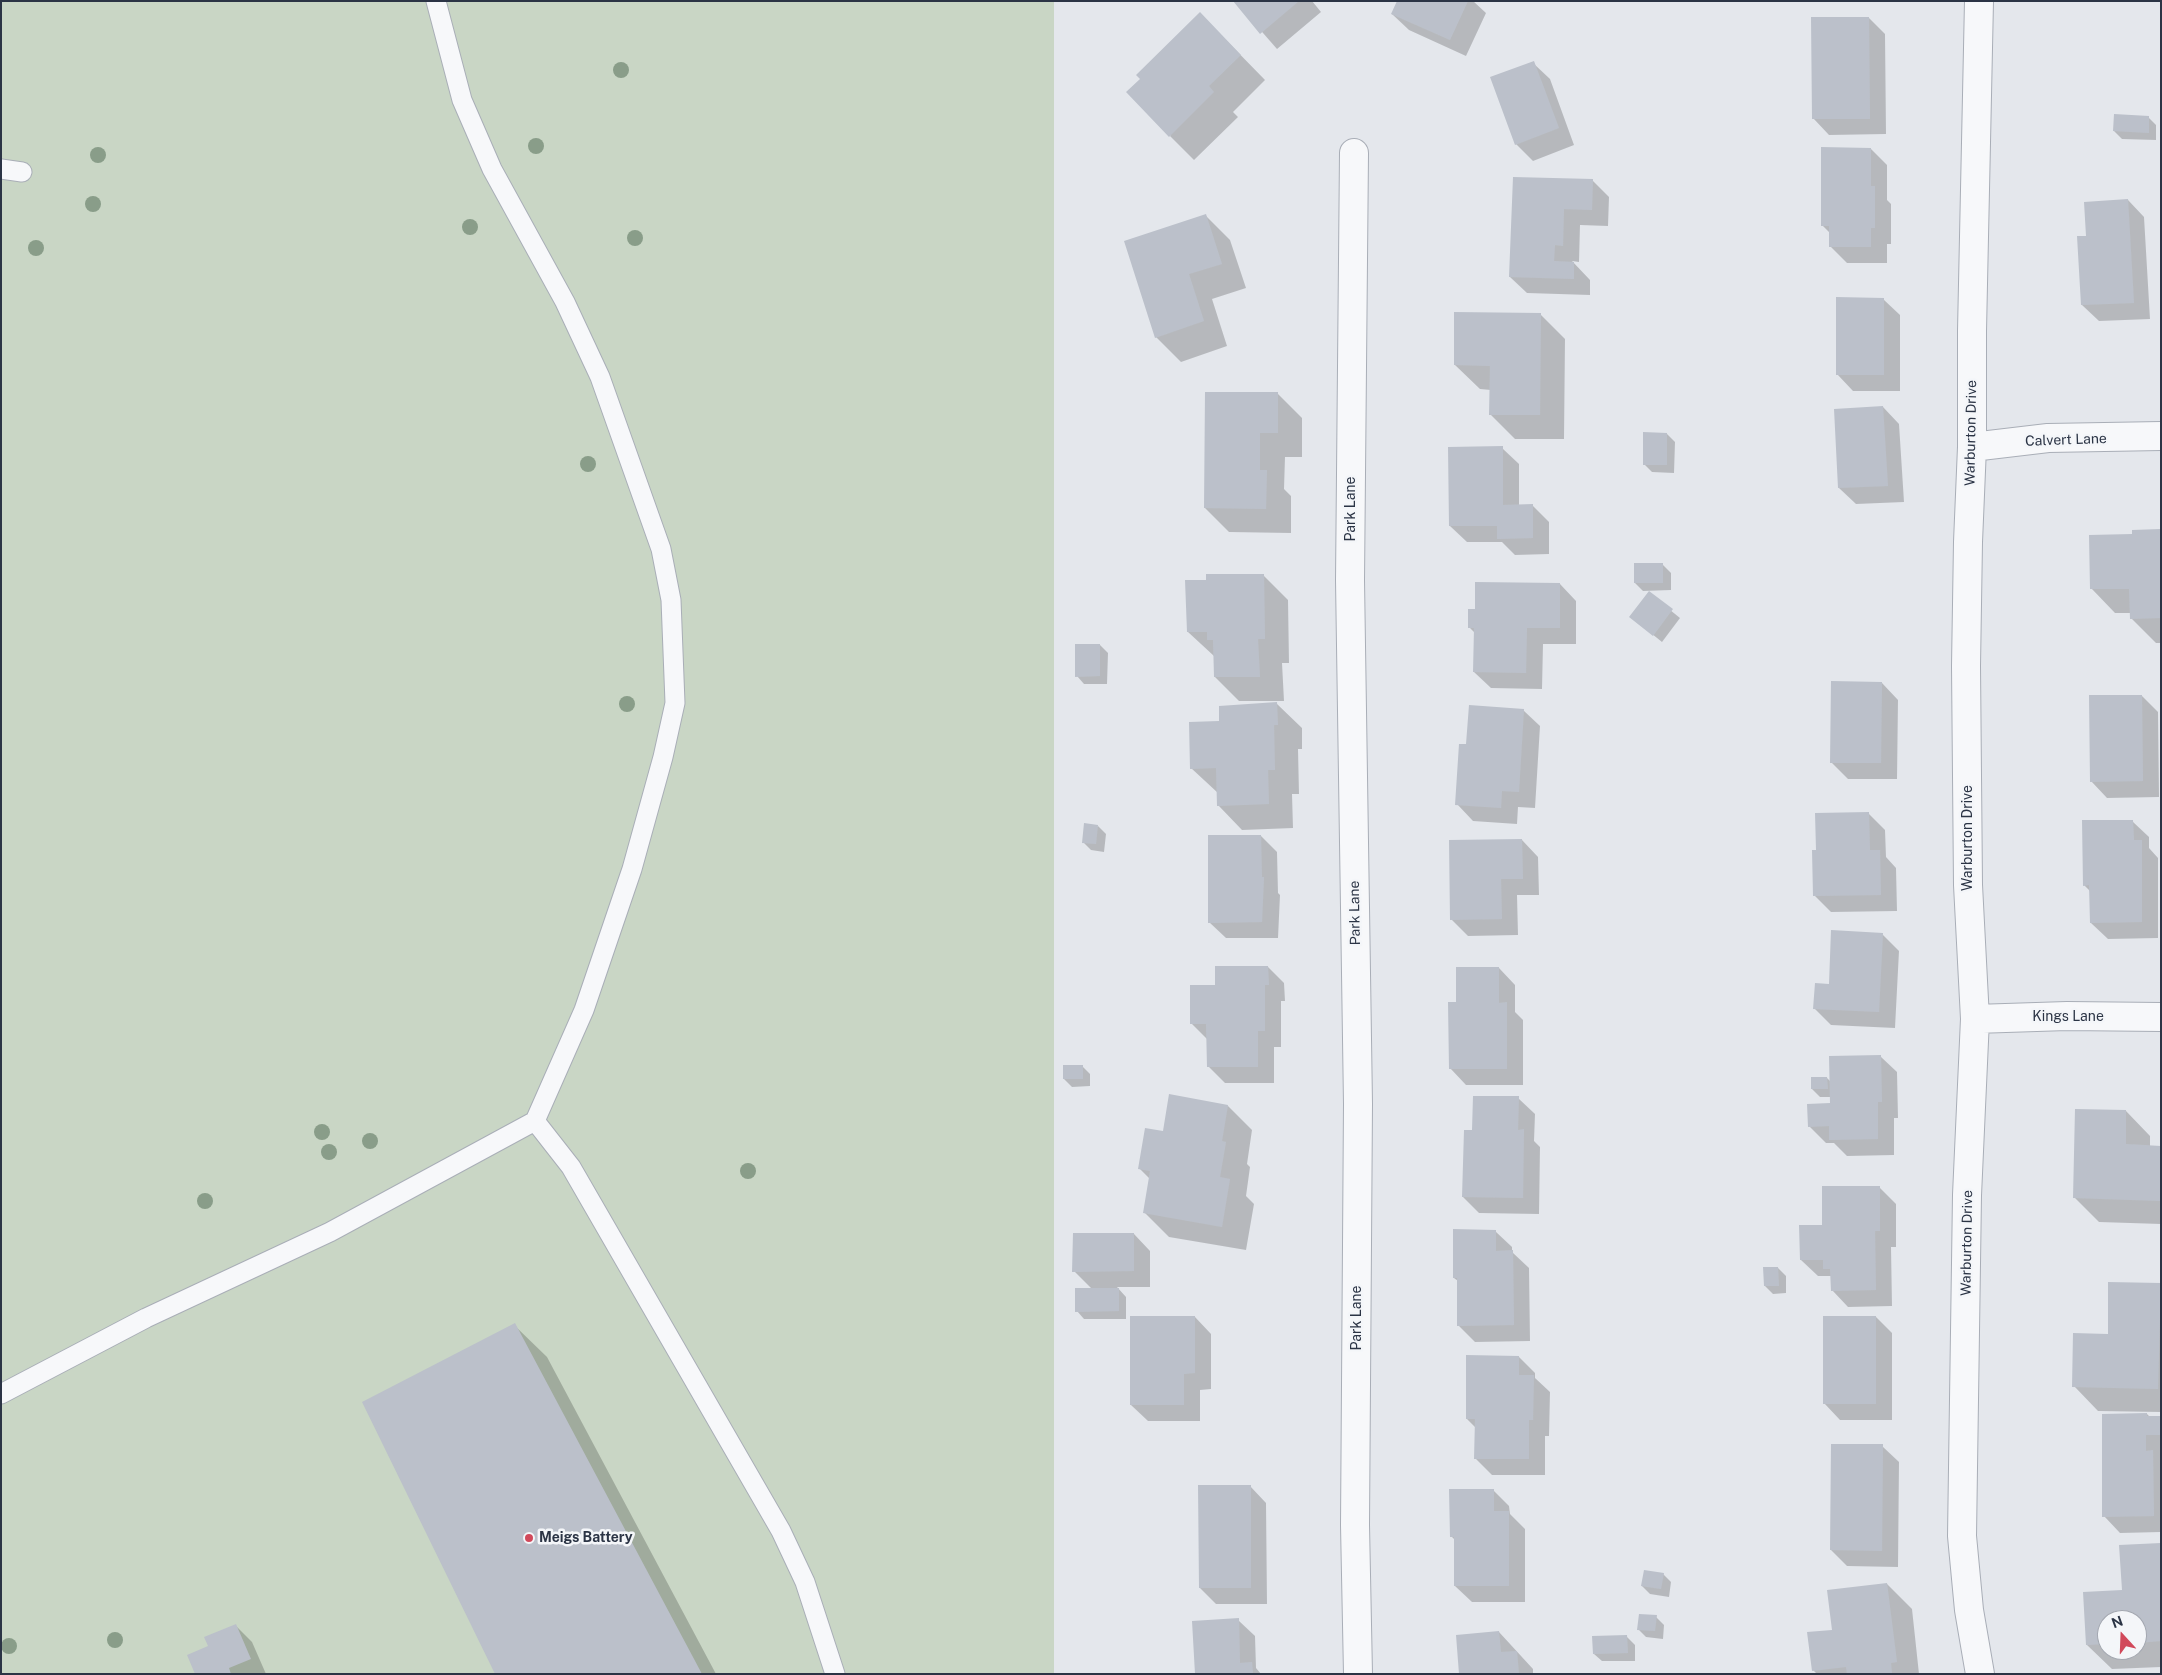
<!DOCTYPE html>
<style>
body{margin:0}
#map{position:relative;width:2162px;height:1675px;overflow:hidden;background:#e4e7ec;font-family:"Public Sans",sans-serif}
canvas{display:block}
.frame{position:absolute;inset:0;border:2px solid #2b3445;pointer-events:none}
.north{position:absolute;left:2097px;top:1610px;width:50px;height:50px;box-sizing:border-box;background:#f4f6f9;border:1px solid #a4a8b1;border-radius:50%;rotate:340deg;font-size:14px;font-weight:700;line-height:20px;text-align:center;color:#2b3445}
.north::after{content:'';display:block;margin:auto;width:18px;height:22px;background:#d1495b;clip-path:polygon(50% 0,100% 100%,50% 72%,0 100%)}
</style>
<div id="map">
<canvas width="2162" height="1675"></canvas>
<div class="frame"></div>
<div class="north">N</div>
</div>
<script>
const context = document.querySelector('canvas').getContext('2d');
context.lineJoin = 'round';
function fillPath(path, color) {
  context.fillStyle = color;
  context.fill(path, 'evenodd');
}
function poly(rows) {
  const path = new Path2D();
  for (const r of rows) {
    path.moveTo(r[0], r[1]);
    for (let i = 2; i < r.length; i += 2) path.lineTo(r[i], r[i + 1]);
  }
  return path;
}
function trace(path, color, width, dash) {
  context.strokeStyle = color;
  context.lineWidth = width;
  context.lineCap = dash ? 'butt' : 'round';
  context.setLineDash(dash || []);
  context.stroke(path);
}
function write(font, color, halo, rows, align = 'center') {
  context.font = font + ' "Public Sans",sans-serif';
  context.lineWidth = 5;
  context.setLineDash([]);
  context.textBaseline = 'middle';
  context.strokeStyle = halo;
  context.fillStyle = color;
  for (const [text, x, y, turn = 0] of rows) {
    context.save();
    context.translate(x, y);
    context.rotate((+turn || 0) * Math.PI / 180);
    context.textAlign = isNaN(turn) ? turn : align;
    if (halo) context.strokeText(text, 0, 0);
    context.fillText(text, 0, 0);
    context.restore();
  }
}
const green = poly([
 [1,1,1054,1,1054,1674,1,1674]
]);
const shadow = poly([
 [1235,1,1312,1,1321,12,1277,49],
 [1398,1,1473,1,1486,13,1466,56,1409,30,1392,14],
 [1869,18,1885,34,1886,134,1829,135,1813,118],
 [1224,38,1265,80,1233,112,1238,117,1194,160,1170,136],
 [1533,63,1550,79,1574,145,1533,161,1516,144],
 [2148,117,2156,125,2156,140,2122,139,2114,131],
 [1871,149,1887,165,1887,200,1891,204,1891,244,1887,244,1887,263,1847,263,1830,246,1831,234,1822,225],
 [1514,178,1592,180,1609,197,1608,226,1580,225,1579,262,1572,261,1590,280,1590,295,1527,293,1510,277],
 [2128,200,2144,217,2150,319,2099,321,2082,305],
 [1206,216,1230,240,1246,288,1212,299,1227,346,1181,362,1156,337],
 [1883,299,1900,315,1900,391,1853,391,1837,374],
 [1540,314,1565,339,1564,439,1515,439,1490,414,1491,390,1480,389,1455,365],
 [1278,394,1302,418,1302,457,1285,457,1284,489,1291,496,1291,533,1229,532,1205,508],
 [1883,407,1899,424,1904,502,1856,504,1839,488],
 [1667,434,1675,442,1674,473,1652,472,1644,464],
 [1502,448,1519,464,1519,506,1532,505,1549,522,1549,554,1515,555,1502,542,1467,542,1450,526],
 [2161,531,2161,643,2156,643,2131,618,2131,613,2115,613,2091,588,2133,535],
 [1663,565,1671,573,1671,590,1643,591,1635,583],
 [1263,575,1288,600,1289,663,1282,663,1284,701,1239,701,1215,677,1214,656,1188,632,1208,581],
 [1560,584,1576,601,1576,644,1543,644,1542,689,1491,688,1474,672,1475,633,1470,628,1476,610],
 [1649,593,1680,618,1662,642,1631,617],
 [1100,645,1108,653,1107,684,1084,684,1077,676],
 [1882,683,1898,700,1897,779,1848,779,1831,762],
 [2142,696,2158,712,2159,797,2107,798,2091,781],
 [1277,704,1302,728,1302,749,1298,749,1299,794,1292,794,1293,828,1242,830,1218,805,1218,793,1191,768,1221,722],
 [1523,710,1540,726,1535,808,1518,807,1517,824,1473,821,1457,804,1467,745],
 [1869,814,1885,830,1886,857,1896,868,1897,911,1831,912,1815,896,1817,851],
 [2132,821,2149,837,2149,848,2158,858,2158,938,2108,939,2091,923,2091,892,2084,885],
 [1098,826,1106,834,1104,852,1091,850,1083,842],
 [1261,836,1277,852,1278,893,1280,895,1278,938,1226,938,1209,922],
 [1522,840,1538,857,1539,895,1517,895,1518,935,1468,936,1451,919],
 [1882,934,1899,951,1895,1028,1831,1025,1815,1009,1830,985],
 [1268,967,1284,983,1285,1001,1281,1001,1281,1047,1274,1047,1274,1083,1225,1083,1208,1066,1208,1040,1191,1023,1217,986],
 [1499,968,1515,985,1515,1012,1523,1020,1523,1085,1466,1085,1450,1068,1457,1003],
 [1880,1056,1897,1072,1898,1118,1894,1118,1894,1155,1847,1156,1834,1143,1826,1143,1809,1126,1831,1105,1831,1097,1820,1097,1812,1089,1827,1078,1831,1082],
 [1082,1066,1090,1074,1090,1086,1072,1087,1064,1079],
 [1518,1098,1535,1114,1534,1141,1540,1147,1539,1214,1479,1213,1463,1197,1473,1131],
 [1228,1106,1252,1130,1247,1164,1250,1167,1246,1196,1254,1204,1246,1250,1169,1237,1144,1212,1150,1179,1140,1169,1164,1132],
 [2126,1111,2150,1136,2150,1147,2161,1147,2161,1224,2099,1222,2075,1198],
 [1879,1187,1896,1204,1896,1247,1891,1247,1892,1306,1848,1307,1832,1290,1832,1276,1818,1276,1801,1260,1823,1226],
 [1495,1231,1512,1247,1512,1252,1529,1268,1530,1341,1475,1342,1458,1325,1458,1281,1454,1278],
 [1134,1234,1150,1251,1150,1287,1117,1287,1126,1297,1126,1319,1084,1319,1077,1311,1092,1289,1074,1271],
 [1778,1268,1786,1276,1786,1293,1773,1294,1765,1286],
 [2161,1284,2161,1412,2098,1411,2074,1386,2109,1336],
 [1195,1317,1211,1334,1211,1389,1200,1390,1200,1421,1148,1421,1131,1405],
 [1876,1317,1892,1333,1892,1420,1840,1420,1824,1403],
 [514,1325,547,1357,716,1674,496,1674],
 [1519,1357,1535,1373,1535,1378,1550,1392,1549,1436,1545,1436,1545,1475,1492,1475,1475,1458,1476,1428,1467,1419],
 [2147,1414,2150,1417,2161,1417,2161,1532,2120,1533,2104,1516],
 [1882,1446,1899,1462,1898,1567,1847,1566,1831,1550],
 [1250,1486,1266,1503,1267,1604,1216,1604,1200,1588],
 [1493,1490,1509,1506,1510,1514,1525,1529,1525,1602,1472,1602,1455,1586,1455,1540,1451,1536],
 [2161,1544,2161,1667,2112,1669,2087,1645,2123,1591],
 [2107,1620,2137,1620,2137,1650,2107,1650],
 [1663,1574,1671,1582,1669,1597,1650,1594,1642,1586],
 [1887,1584,1912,1609,1919,1674,1817,1674,1813,1670,1833,1631],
 [1656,1617,1664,1625,1663,1639,1646,1637,1638,1629],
 [1238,1620,1255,1636,1256,1668,1261,1674,1196,1674],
 [235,1625,252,1642,266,1674,197,1674,209,1647],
 [1499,1632,1533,1669,1533,1674,1460,1674],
 [1627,1637,1635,1645,1635,1661,1602,1661,1594,1654]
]);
const building = poly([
 [1233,1,1299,1,1260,34],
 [1397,1,1468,1,1450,40,1391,14],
 [1200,12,1241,55,1209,86,1214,92,1169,137,1126,92,1140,79,1136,75],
 [1811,17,1869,17,1870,119,1812,119],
 [1534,61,1559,128,1515,145,1490,77],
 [2114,114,2149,116,2149,133,2113,131],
 [1821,147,1871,148,1871,186,1875,186,1875,228,1871,228,1871,247,1829,247,1829,226,1821,226],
 [1513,177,1593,179,1592,210,1564,209,1563,246,1555,245,1554,261,1574,262,1574,279,1509,277],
 [2128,199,2134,303,2081,305,2077,236,2086,236,2084,202],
 [1206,214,1222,264,1189,274,1204,321,1155,338,1124,241],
 [1836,297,1884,298,1884,375,1836,375],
 [1454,312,1541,313,1540,415,1489,415,1490,366,1454,365],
 [1205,392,1278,392,1278,433,1260,433,1260,470,1267,470,1266,509,1204,508],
 [1883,406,1888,486,1838,488,1834,409],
 [1643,432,1667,433,1667,465,1643,465],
 [1503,446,1503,505,1533,504,1533,538,1497,539,1497,526,1449,526,1448,447],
 [2161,529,2161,618,2130,619,2129,589,2090,589,2089,535,2132,534,2132,530],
 [1634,563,1663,563,1663,583,1634,583],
 [1206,574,1264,574,1265,639,1258,639,1260,677,1214,677,1213,640,1207,640,1207,632,1187,632,1185,580,1206,580],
 [1475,582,1560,583,1560,628,1527,628,1526,673,1473,672,1474,628,1468,628,1468,609,1475,609],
 [1649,591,1673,609,1653,636,1629,617],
 [1075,644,1100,644,1100,676,1075,677],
 [1831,681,1882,682,1881,763,1830,763],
 [2089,695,2142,695,2143,781,2090,782],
 [1277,702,1278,725,1274,725,1275,770,1268,770,1269,804,1217,806,1216,768,1190,769,1189,722,1219,721,1219,706],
 [1469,705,1524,709,1519,792,1502,791,1501,808,1455,805,1459,744,1466,744],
 [1869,812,1870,850,1880,850,1881,895,1813,896,1812,850,1816,850,1815,813],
 [2082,820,2133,820,2134,840,2142,840,2142,922,2090,923,2089,885,2083,886],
 [1084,823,1098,825,1096,844,1082,843],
 [1208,835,1261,835,1262,877,1264,877,1262,922,1208,923],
 [1522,839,1523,879,1501,879,1502,919,1450,920,1449,840],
 [1831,930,1883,933,1879,1012,1813,1009,1815,983,1829,984],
 [1215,966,1268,966,1269,985,1265,985,1265,1031,1258,1031,1258,1067,1207,1067,1206,1024,1190,1024,1190,985,1215,985],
 [1456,967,1499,967,1499,1003,1507,1002,1507,1069,1449,1069,1448,1002,1456,1002],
 [1881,1055,1882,1102,1878,1102,1878,1139,1829,1140,1829,1126,1808,1127,1807,1104,1830,1103,1829,1056],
 [1063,1065,1083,1065,1083,1079,1063,1079],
 [1811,1077,1827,1077,1828,1089,1811,1089],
 [1169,1094,1228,1105,1222,1141,1226,1142,1220,1177,1230,1179,1222,1227,1143,1213,1150,1171,1138,1169,1145,1128,1163,1131],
 [1473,1096,1519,1096,1518,1130,1524,1129,1523,1198,1462,1197,1464,1130,1472,1130],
 [2075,1109,2126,1110,2126,1144,2161,1146,2161,1201,2073,1198],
 [1822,1186,1880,1186,1880,1231,1875,1231,1876,1290,1831,1291,1830,1269,1823,1269,1823,1260,1800,1260,1799,1225,1822,1225],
 [1453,1229,1496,1230,1496,1251,1513,1250,1514,1325,1457,1326,1457,1278,1453,1278],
 [1073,1233,1134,1233,1134,1271,1072,1272],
 [1763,1267,1778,1267,1779,1286,1764,1286],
 [2108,1282,2161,1283,2158,1389,2072,1387,2073,1333,2108,1334],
 [1075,1288,1119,1288,1119,1311,1075,1312],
 [1130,1316,1195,1316,1195,1373,1184,1374,1184,1405,1130,1405],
 [1823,1316,1876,1316,1876,1404,1823,1404],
 [515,1323,702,1674,495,1674,362,1402],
 [1466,1355,1519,1356,1519,1375,1534,1375,1533,1420,1529,1420,1529,1459,1474,1459,1475,1419,1466,1419],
 [2147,1413,2147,1416,2161,1416,2161,1435,2146,1435,2146,1451,2153,1450,2154,1516,2102,1517,2102,1414],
 [1831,1444,1883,1444,1882,1551,1830,1550],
 [1198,1485,1251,1485,1251,1588,1199,1588],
 [1449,1489,1494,1489,1494,1511,1509,1511,1509,1586,1454,1586,1454,1537,1450,1537],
 [2161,1543,2161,1641,2137,1643,2137,1620,2107,1620,2107,1644,2086,1645,2083,1592,2122,1590,2119,1545],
 [1644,1570,1664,1573,1661,1589,1641,1586],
 [1887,1583,1897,1662,1891,1663,1892,1674,1847,1674,1846,1667,1812,1671,1807,1632,1832,1630,1827,1590],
 [1639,1614,1657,1615,1655,1631,1637,1630],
 [1239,1618,1240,1663,1252,1662,1253,1674,1195,1674,1192,1621],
 [236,1624,251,1659,229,1668,231,1674,195,1674,187,1655,208,1646,204,1637],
 [1499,1631,1501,1652,1517,1651,1519,1674,1459,1674,1456,1635],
 [1627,1635,1628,1653,1593,1654,1592,1636]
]);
const service = poly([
 [1,169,22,172],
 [535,1121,571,1167,781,1531,805,1582,835,1674],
 [1,1394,146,1318,330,1232,535,1121,584,1010,632,869,663,757,675,703,671,600,661,549,600,377,565,302,492,169,462,100,436,1]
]);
const minor = poly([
 [1979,1,1972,331,1972,447,1968,542,1966,666,1968,885,1975,1019,1967,1195,1962,1536,1969,1610,1980,1674],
 [1354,153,1350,580,1358,1104,1355,1525,1358,1674],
 [1972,447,2048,438,2161,436],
 [1975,1019,2067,1016,2161,1017]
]);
const trees = [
 [621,70],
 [536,146],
 [98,155],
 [93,204],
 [470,227],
 [635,238],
 [36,248],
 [588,464],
 [627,704],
 [322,1132],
 [370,1141],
 [329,1152],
 [748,1171],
 [205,1201],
 [115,1640],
 [9,1646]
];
const markers = [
 [529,1538,5,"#d1495b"]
];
const streetNames = [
 ["Warburton Drive",1971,433,-89],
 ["Calvert Lane",2066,440,-2],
 ["Park Lane",1351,509,-90],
 ["Warburton Drive",1968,838,-90],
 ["Park Lane",1355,913,-91],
 ["Kings Lane",2068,1017],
 ["Warburton Drive",1967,1243,-89],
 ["Park Lane",1357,1318,-90]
];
const poiNames = [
 ["Meigs Battery",539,1538]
];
fillPath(green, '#c9d6c5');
fillPath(shadow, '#0003');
fillPath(building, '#bbc0ca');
trace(service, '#a9aeb7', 21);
trace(minor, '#a9aeb7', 30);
trace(service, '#f7f8fa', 19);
trace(minor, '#f7f8fa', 28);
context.fillStyle = '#899d89';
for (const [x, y] of trees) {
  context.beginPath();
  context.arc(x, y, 8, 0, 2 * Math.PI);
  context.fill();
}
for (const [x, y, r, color] of markers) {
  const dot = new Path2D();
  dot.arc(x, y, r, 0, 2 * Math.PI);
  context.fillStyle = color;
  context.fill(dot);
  trace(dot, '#f4f6f9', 2);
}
write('14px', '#2b3445', '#f4f6f9', streetNames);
write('bold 14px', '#2b3445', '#f4f6f9', poiNames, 'left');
</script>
